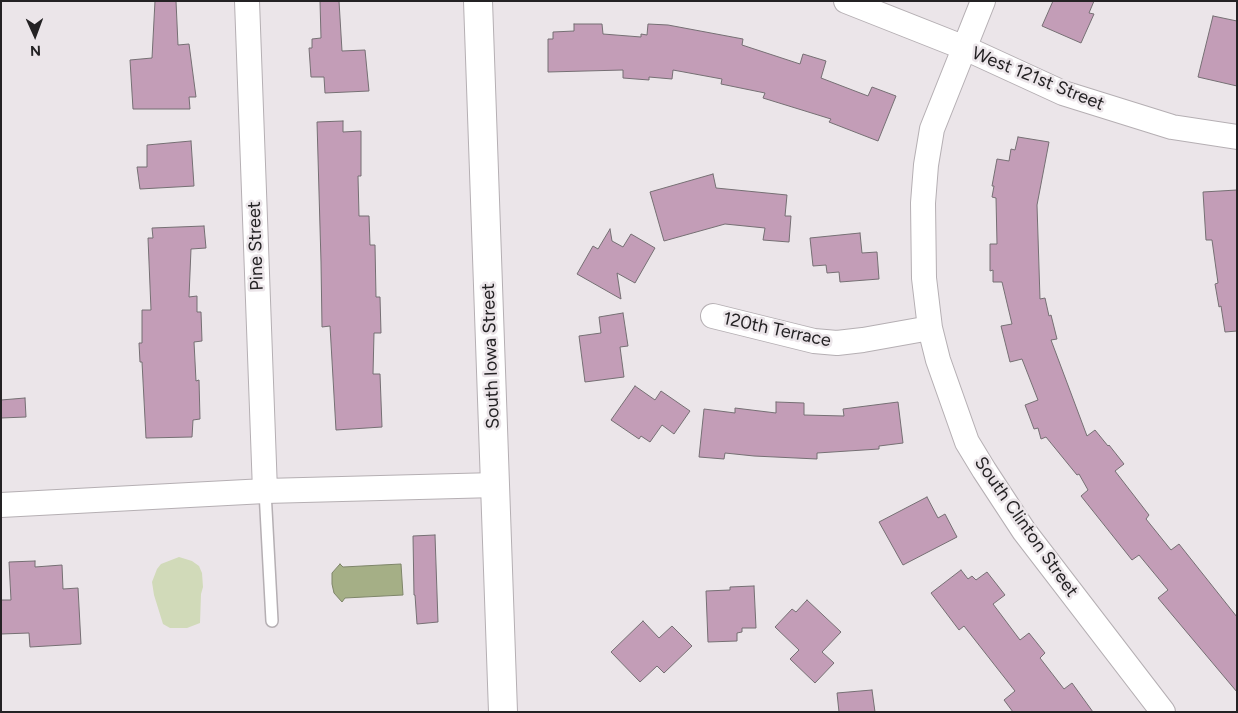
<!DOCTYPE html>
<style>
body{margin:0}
#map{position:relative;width:1238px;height:713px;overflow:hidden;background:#ebe5e9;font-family:Figtree,sans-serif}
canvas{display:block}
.frame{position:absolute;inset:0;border:2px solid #242224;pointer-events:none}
.north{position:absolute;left:10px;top:10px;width:50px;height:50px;-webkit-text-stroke:4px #ebe5e9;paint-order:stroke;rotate:178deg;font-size:14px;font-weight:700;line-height:20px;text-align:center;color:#242224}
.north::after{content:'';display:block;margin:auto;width:18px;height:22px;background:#242224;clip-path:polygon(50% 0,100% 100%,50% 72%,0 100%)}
</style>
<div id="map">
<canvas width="1238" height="713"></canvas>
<div class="frame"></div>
<div class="north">N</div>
</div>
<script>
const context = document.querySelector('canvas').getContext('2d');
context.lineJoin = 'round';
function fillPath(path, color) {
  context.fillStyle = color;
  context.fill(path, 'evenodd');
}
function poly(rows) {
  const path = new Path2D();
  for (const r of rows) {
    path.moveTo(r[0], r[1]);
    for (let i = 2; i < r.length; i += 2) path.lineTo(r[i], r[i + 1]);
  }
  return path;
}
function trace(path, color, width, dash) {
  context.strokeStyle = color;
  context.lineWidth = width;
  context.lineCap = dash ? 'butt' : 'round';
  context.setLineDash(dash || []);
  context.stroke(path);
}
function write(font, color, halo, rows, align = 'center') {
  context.font = font + ' Figtree,sans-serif';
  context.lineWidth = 5;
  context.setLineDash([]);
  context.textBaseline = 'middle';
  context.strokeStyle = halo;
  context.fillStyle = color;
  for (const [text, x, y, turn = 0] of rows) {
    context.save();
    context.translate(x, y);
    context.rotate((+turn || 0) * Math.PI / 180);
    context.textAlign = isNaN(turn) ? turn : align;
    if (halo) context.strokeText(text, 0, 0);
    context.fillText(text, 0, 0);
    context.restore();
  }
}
const green = poly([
 [179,557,192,561,199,566,202,573,203,587,201,594,200,623,187,628,170,628,163,624,154,595,152,582,157,569,161,564]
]);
const water = poly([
 [340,564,343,567,401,564,403,595,345,598,342,602,334,593,332,584,332,573,340,564]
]);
const building = poly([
 [155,1,176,1,178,45,189,44,196,97,189,97,190,109,133,109,130,60,152,58,155,1],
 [320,1,339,1,342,51,365,50,369,91,325,93,324,77,311,77,309,48,312,48,312,39,321,38,320,1],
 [1053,1,1094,1,1089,13,1094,14,1081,43,1042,26,1053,1],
 [1213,16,1237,21,1237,86,1198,77,1213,16],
 [574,24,602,24,603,34,641,37,641,34,647,35,648,24,668,25,743,39,742,45,800,64,803,54,826,61,821,78,868,96,872,87,896,96,878,141,829,122,831,119,763,98,765,93,721,84,722,79,673,70,672,79,649,77,649,80,623,78,623,70,548,72,548,39,553,39,553,32,574,31,574,24],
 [343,121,343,132,361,131,361,176,358,176,359,216,369,216,370,245,375,245,376,297,380,297,381,333,374,333,373,374,380,374,382,427,336,430,330,326,322,327,321,262,317,122,343,121],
 [1018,137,1049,142,1037,205,1040,299,1045,298,1049,316,1051,315,1057,339,1051,340,1087,436,1095,430,1108,446,1109,445,1124,464,1115,471,1149,515,1146,519,1171,550,1179,544,1237,617,1237,692,1158,598,1168,590,1139,555,1132,560,1081,496,1088,490,1079,474,1077,475,1046,437,1041,439,1038,428,1034,429,1025,405,1038,400,1022,359,1010,362,1001,326,1012,324,1002,282,993,282,993,270,990,271,990,244,997,244,996,198,992,197,994,186,992,186,997,159,1009,161,1011,149,1015,150,1018,137],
 [191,141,194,186,140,189,137,167,147,167,147,145,191,141],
 [713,174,716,188,787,195,785,216,791,216,789,242,763,240,765,228,725,224,664,241,650,192,713,174],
 [1237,190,1237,331,1225,332,1221,306,1219,307,1215,284,1218,283,1212,240,1206,240,1203,192,1237,190],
 [204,226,206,248,191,249,189,297,197,296,197,312,201,312,202,341,194,342,196,381,199,380,200,419,193,420,192,437,146,438,142,362,140,362,139,343,142,343,142,310,151,310,148,238,153,238,152,228,204,226],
 [610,229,612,241,623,247,631,234,655,248,635,283,617,273,621,299,577,274,593,246,598,249,610,229],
 [860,233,862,253,877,252,879,279,840,282,839,272,827,273,826,265,813,266,810,238,860,233],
 [623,313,628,346,620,347,624,377,585,382,579,336,601,333,599,317,623,313],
 [635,386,655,400,661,391,690,411,674,434,662,425,650,442,641,436,639,439,611,420,635,386],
 [25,398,26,417,1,418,1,400,25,398],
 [776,402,804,403,804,415,844,416,843,409,898,402,903,443,879,446,879,449,817,453,817,459,754,456,725,453,724,459,699,457,704,409,735,413,735,408,776,413,776,402],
 [927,497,938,518,945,514,957,537,903,565,879,522,927,497],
 [435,535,438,622,417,624,415,595,414,595,413,536,435,535],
 [35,561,35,567,62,565,63,589,78,588,81,644,30,647,29,633,1,634,1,600,11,600,9,562,35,561],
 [961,570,968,579,972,576,976,580,987,572,1005,595,993,604,1020,640,1029,633,1045,653,1040,658,1064,689,1072,683,1093,712,1013,712,1004,700,1015,691,964,626,959,630,931,593,961,570],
 [754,586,756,628,742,628,742,632,737,633,737,641,708,642,706,591,730,590,730,587,754,586],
 [807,600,841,632,822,652,834,663,815,683,790,659,799,650,775,627,792,609,796,612,807,600],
 [643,621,659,638,672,626,692,646,664,673,657,666,640,682,611,652,643,621],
 [872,690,875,712,839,712,837,693,872,690]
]);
const service = poly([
 [265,491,272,621]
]);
const minor = poly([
 [247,1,265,491],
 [846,1,965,48,1063,93,1172,127,1237,137],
 [983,1,932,129,926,165,923,203,924,278,930,328,938,360,967,442,984,470,1024,531,1163,712],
 [713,316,814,341,837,343,863,340,930,328],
 [1,505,265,491,496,485]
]);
const tertiary = poly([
 [478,1,503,712]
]);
const streetNames = [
 ["West 121st Street",1038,79,22],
 ["Pine Street",256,246,-92],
 ["120th Terrace",777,330,12],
 ["South Iowa Street",491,356,-92],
 ["South Clinton Street",1026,527,55]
];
fillPath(green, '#d1dab9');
fillPath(water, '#a5af86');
trace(water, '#7e8569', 1);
fillPath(building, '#c39db7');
trace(building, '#756f73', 1);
trace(service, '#b5afb3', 14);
trace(minor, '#b5afb3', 26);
trace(tertiary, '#b5afb3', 30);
trace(service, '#fff', 11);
trace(minor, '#fff', 24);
trace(tertiary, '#fff', 28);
write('18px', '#242224', '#ebe5e9', streetNames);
</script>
